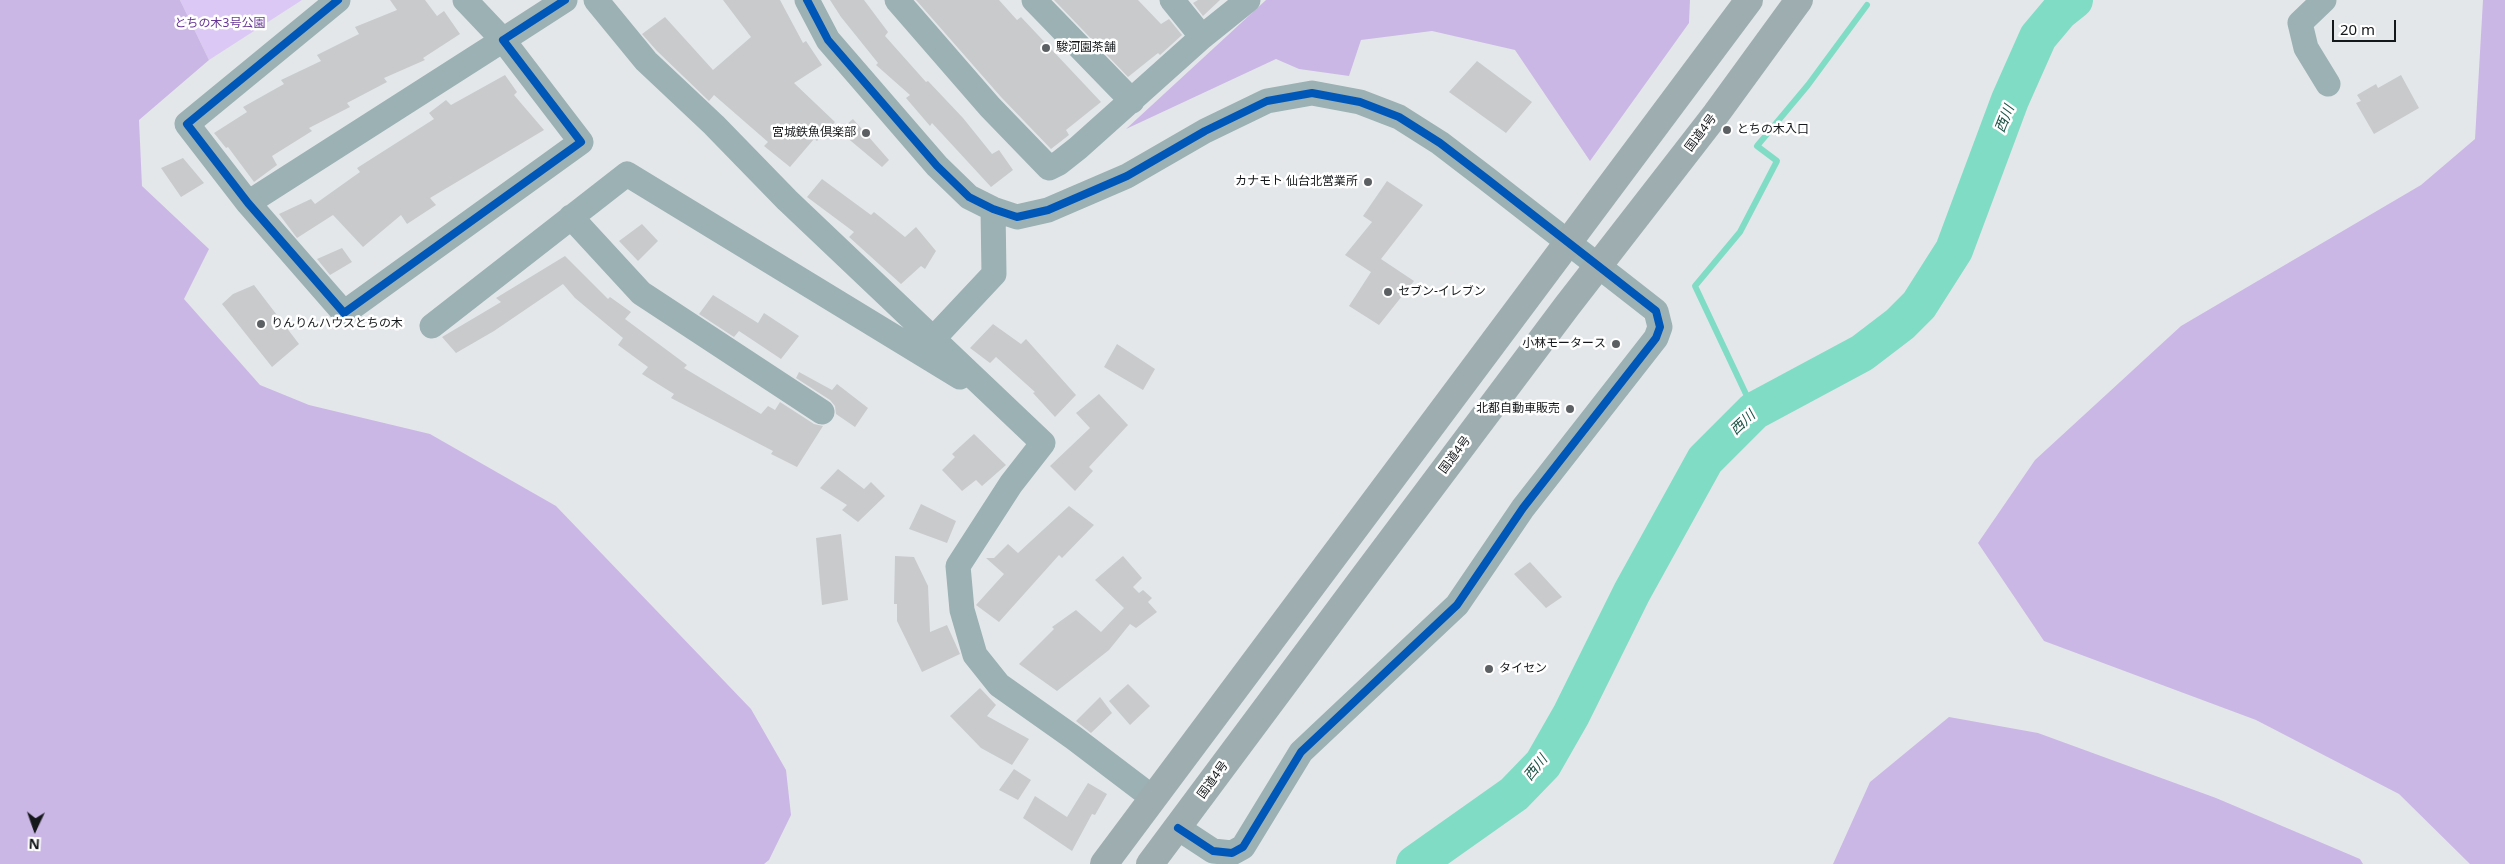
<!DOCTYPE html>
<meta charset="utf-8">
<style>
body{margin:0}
#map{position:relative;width:2505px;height:864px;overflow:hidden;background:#e4e7ea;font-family:"Noto Sans",sans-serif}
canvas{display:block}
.north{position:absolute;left:10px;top:804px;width:50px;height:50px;-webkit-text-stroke:4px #fff;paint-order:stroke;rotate:183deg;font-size:14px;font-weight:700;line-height:20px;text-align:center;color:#15181a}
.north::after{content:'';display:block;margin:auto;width:18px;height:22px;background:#15181a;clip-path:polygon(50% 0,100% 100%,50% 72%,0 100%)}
.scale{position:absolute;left:2332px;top:20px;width:64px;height:22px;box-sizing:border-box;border:2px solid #15181a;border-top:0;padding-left:6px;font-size:15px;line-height:18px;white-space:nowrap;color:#15181a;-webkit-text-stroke:4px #fff;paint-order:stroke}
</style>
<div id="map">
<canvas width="2505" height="864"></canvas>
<div class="north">N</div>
<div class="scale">20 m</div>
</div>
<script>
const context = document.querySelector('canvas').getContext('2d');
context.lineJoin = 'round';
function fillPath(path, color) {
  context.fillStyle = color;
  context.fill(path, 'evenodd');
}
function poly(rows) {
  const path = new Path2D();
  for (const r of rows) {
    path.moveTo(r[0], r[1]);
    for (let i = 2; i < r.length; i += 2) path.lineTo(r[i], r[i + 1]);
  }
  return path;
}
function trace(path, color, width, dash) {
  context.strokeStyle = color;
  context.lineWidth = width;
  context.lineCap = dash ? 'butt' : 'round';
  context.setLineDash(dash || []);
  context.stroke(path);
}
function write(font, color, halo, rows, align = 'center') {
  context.font = font + ' "Noto Sans","Noto Sans JP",sans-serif';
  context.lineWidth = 5;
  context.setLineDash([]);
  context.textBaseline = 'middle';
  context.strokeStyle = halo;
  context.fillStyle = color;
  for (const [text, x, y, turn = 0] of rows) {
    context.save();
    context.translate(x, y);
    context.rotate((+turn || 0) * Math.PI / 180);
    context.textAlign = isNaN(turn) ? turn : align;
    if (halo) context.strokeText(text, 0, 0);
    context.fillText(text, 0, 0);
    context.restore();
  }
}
const green = poly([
 [180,0,302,0,209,60]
]);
const forest = poly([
 [0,0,180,0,209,60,139,120,142,186,209,249,184,299,260,385,309,405,430,434,556,506,751,709,786,770,791,815,769,860,764,864,0,864],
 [1266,0,1690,0,1689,23,1590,161,1515,50,1432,31,1361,40,1349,76,1299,69,1276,59,1126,129],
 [2483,0,2505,0,2505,864,2470,864,2399,794,2256,720,2044,641,1978,543,2035,460,2181,326,2421,185,2475,139],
 [1949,717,2038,733,2216,798,2360,859,2363,864,1833,864,1870,782]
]);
const stream = poly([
 [1754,411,1695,286,1740,232,1777,161,1757,146,1808,85,1867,5]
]);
const river = poly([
 [1415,864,1514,794,1543,764,1571,715,1632,592,1705,460,1754,411,1862,353,1900,324,1919,305,1954,250,2010,100,2038,37,2059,12,2074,0]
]);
const building = poly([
 [390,0,425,0,437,16,444,11,460,34,423,58,425,60,384,78,387,82,347,103,350,107,309,128,312,131,272,156,277,165,254,182,228,147,226,148,214,133,247,112,243,107,284,84,281,80,321,61,317,55,359,34,355,27,397,10],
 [723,0,780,0,803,43,806,41,822,65,794,83,835,122,817,141,814,139,790,167,764,146,768,142,714,95,709,101,657,51,642,34,665,17,713,70,751,37],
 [830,0,864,0,888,32,885,36,926,82,928,81,963,118,992,154,999,150,1013,170,991,187,932,123,930,126,906,98,910,95,876,65,878,63,841,17],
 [916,0,999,0,1017,20,1021,17,1101,102,1066,130,1069,135,1051,149,1001,97],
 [1054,0,1138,0,1161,24,1169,19,1182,35,1160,55,1158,53,1128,77],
 [1198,0,1220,0,1203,16,1193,3],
 [1477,61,1532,102,1506,133,1449,92],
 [505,75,517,92,514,95,544,130,430,198,436,205,407,224,401,215,363,247,333,215,297,238,279,214,311,199,315,204,360,172,357,168,434,119,429,113,446,100,451,105],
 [2401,75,2419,108,2374,134,2356,103,2361,101,2357,95,2376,84,2378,88],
 [853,119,889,160,882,167,839,131],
 [183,158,204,183,181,197,161,168],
 [822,179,871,215,874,212,905,237,916,227,936,251,925,269,921,266,901,284,849,237,854,232,807,197],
 [1387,181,1423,205,1381,259,1414,281,1379,325,1349,306,1371,272,1345,255,1372,222,1363,216],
 [642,224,658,241,638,261,619,241],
 [342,248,352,262,330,275,317,259],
 [565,256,608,299,610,297,631,312,625,319,687,365,684,368,761,414,768,406,775,410,780,402,814,424,823,426,797,467,771,454,773,451,671,398,674,394,642,374,648,367,618,345,623,338,575,298,563,284,494,331,456,353,442,337,501,302,496,298],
 [254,285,299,344,272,367,222,304,233,294],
 [713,295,758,323,764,313,799,336,781,359,739,331,734,337,699,314],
 [993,324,1021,344,1026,339,1076,395,1055,417,1033,393,1035,392,996,357,990,363,970,348],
 [1117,344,1155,369,1143,390,1104,367],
 [799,372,832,390,837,384,868,408,855,427,836,414,835,406,830,400,796,378],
 [1099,394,1128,425,1089,467,1093,471,1075,491,1050,466,1090,428,1076,413],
 [974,434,1006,465,982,486,976,480,962,491,942,470,955,457,952,454],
 [838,469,864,489,871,482,885,496,858,522,842,510,847,505,820,488],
 [921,504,956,521,947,543,909,529],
 [1069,506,1094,525,1062,558,1059,555,999,622,976,605,1004,574,986,558,994,558,1008,544,1018,553],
 [841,534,848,600,822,605,816,538],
 [895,556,914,557,928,586,930,632,947,625,960,654,922,672,897,621,897,604,894,604],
 [1123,556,1142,578,1133,587,1139,593,1143,590,1152,598,1148,602,1157,612,1136,628,1130,624,1109,650,1057,691,1019,664,1054,629,1052,627,1076,610,1101,632,1124,608,1095,580],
 [1530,562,1562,597,1546,608,1514,574],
 [1128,684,1150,706,1130,725,1109,701],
 [980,688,996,705,987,716,1029,739,1012,765,981,748,950,716],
 [1100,697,1112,713,1091,733,1076,721],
 [1014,769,1031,780,1018,800,999,790],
 [1088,783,1107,794,1095,815,1092,814,1072,851,1023,818,1035,796,1067,817]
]);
const minor = poly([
 [338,0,187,124,248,203,344,313,581,142,503,40,565,0],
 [596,0,646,61,714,125,787,200,1043,443,1011,484,958,566,962,610,975,655,999,685,1074,738,1153,798],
 [807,0,828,40,937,166,969,197,993,209,1017,217,1048,210,1127,176,1205,131,1267,101,1312,93,1360,102,1399,117,1440,143,1487,179,1656,311,1660,327,1656,338,1523,508,1457,605,1301,752,1243,847,1232,853,1213,851,1178,828],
 [897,0,990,107,1049,168,1059,163,1078,148,1202,37,1248,0],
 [1034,0,1132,101],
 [1172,0,1202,37],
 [2324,0,2300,23,2306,48,2328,84],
 [248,203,503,40,465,0],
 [571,217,641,293,822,412],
 [432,326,627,174,960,377],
 [934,338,994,274,993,209]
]);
const trunk = poly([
 [1104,864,1749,0],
 [1150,864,1366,574,1567,306,1716,114,1799,0]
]);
const cycleway = poly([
 [338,0,187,124,248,203,344,313,581,142,503,40,565,0],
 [807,0,828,40,937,166,969,197,993,209,1017,217,1048,210,1127,176,1205,131,1267,101,1312,93,1360,102,1399,117,1440,143,1487,179,1656,311,1660,327,1656,338,1523,508,1457,605,1301,752,1243,847,1232,853,1213,851,1178,828]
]);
const markers = [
 [1046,48,5,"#5d6063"],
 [1727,130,5,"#5d6063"],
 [866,133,5,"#5d6063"],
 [1368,182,5,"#5d6063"],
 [1388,292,5,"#5d6063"],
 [261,324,5,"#5d6063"],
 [1616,344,5,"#5d6063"],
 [1570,409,5,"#5d6063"],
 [1489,669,5,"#5d6063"]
];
const parkNames = [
 ["とちの木3号公園",220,24]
];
const poiNames = [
 ["駿河園茶舗",1056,48],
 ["とちの木入口",1737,130],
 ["宮城鉄魚倶楽部",856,133,"right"],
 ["カナモト 仙台北営業所",1358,182,"right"],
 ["セブン-イレブン",1398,292],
 ["りんりんハウスとちの木",271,324],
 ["小林モータース",1606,344,"right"],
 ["北都自動車販売",1560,409,"right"],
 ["タイセン",1499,669]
];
const streetNames = [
 ["国道4号",1701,133,-53],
 ["国道4号",1455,455,-53],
 ["国道4号",1213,780,-54]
];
const waterNames = [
 ["西川",2005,119,-68],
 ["西川",1743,423,-43],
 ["西川",1536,768,-51]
];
fillPath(green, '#dbc8f4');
fillPath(forest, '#cbb7e5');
trace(stream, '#81dcc6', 6);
trace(river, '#81dcc6', 38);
fillPath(building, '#c8cacc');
trace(minor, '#9bb1b4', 25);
trace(trunk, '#9eaeb0', 28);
trace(cycleway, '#0057b8', 8);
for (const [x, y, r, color] of markers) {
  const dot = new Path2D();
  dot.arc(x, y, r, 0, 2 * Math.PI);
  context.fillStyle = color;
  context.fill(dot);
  trace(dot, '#fff', 2);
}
write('12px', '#673594', '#fff', parkNames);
write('12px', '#15181a', '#fff', poiNames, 'left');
write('12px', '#15181a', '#fff', streetNames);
write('italic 14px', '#1e5346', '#fff', waterNames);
</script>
